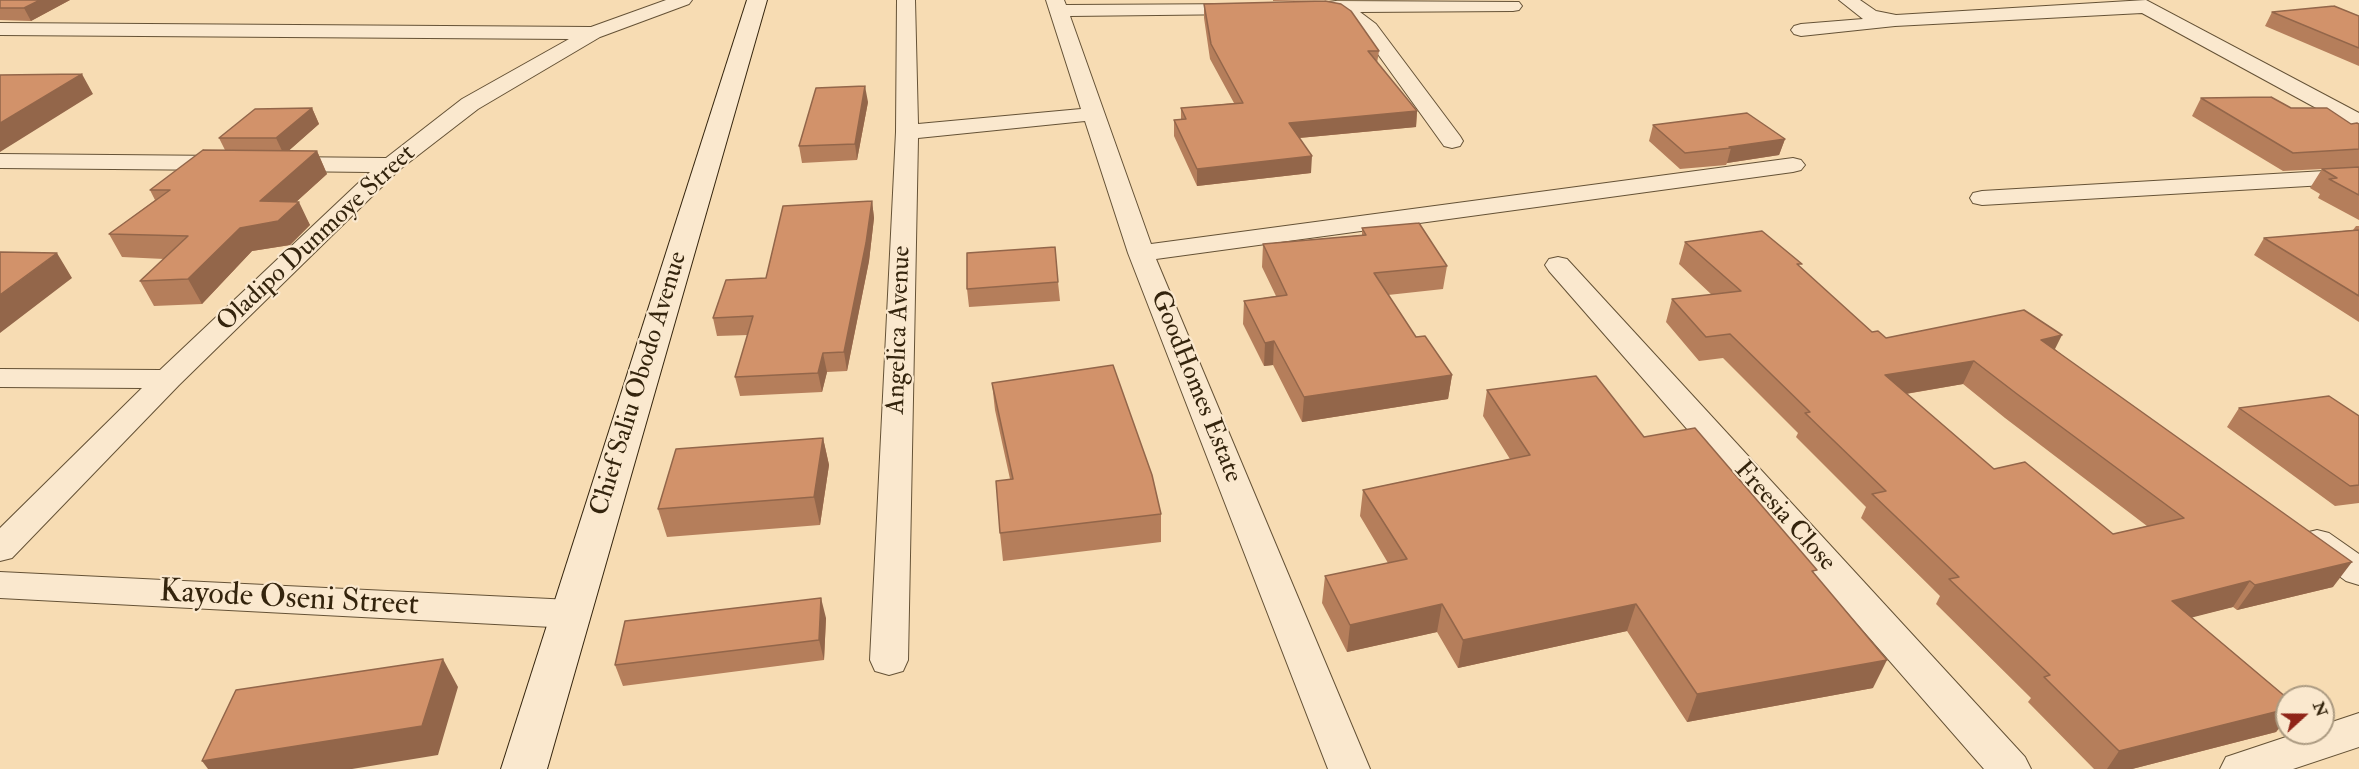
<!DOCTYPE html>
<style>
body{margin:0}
#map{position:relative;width:2359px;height:769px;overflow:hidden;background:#f7dcb3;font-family:"IM FELL Double Pica",serif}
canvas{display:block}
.north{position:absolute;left:2275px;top:685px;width:60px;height:60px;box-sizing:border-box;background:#fae8ce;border:2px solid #ab9a81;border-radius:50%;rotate:69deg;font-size:16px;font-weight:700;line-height:24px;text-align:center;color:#34240d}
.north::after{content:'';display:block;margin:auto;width:21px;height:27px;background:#8f2418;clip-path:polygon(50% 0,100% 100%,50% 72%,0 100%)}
</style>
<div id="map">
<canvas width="2359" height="769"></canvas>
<div class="north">N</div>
</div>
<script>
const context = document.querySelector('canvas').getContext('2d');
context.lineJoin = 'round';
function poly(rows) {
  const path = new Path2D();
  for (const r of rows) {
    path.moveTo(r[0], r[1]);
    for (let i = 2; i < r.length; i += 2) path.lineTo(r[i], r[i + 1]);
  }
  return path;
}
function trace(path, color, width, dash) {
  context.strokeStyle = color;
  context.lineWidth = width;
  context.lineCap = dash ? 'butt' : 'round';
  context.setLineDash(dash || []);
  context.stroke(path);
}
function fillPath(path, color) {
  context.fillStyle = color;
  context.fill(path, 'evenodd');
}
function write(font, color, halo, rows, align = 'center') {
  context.font = font + ' "IM FELL Double Pica",serif';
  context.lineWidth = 4.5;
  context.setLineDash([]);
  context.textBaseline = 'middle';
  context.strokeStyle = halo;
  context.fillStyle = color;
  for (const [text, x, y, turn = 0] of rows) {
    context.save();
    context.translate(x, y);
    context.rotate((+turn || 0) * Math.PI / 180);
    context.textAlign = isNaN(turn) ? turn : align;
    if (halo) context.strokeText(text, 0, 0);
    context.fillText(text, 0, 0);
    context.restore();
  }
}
const street = poly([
 [666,0,692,0,689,4,600,37,478,109,399,170,179,385,12,558,0,561,0,528,142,388,0,387,0,369,160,370,370,172,282,171,274,169,270,164,274,159,282,157,386,158,462,99,569,39,0,35,0,23,591,27,666,0],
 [897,0,915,0,918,124,1081,109,1046,0,1064,0,1066,5,1252,4,1254,8,1252,12,1245,14,1070,16,1151,244,1793,158,1801,160,1805,165,1801,170,1793,172,1156,259,1370,769,1328,769,1128,253,1085,121,918,138,908,660,903,671,889,675,875,671,870,660,896,132,897,0],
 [1839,0,1860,0,1876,11,1896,15,2146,0,2359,113,2359,129,2351,127,2142,13,1895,26,1801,36,1794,34,1791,30,1794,26,1801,24,1863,19,1839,0],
 [1336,1,1519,2,1522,6,1519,10,1513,11,1360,12,1376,24,1460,136,1463,141,1460,146,1452,148,1444,146,1362,32,1342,17,1313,12,1311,8,1313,4,1336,1],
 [0,154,225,156,233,158,237,163,233,168,225,170,0,168,0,154],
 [2359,169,2359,183,1982,205,1973,203,1970,198,1973,193,1982,191,2359,169],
 [1558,257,1567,259,2025,757,2031,769,1984,769,1549,271,1545,265,1549,259,1558,257],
 [2317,530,2329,533,2359,554,2359,585,2346,581,2305,551,2300,542,2305,533,2317,530],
 [0,572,571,600,584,604,590,614,584,624,571,628,0,598,0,572],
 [2359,713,2359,747,2293,769,2220,769,2226,757,2298,733,2323,733,2323,725,2359,713]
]);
const secondary = poly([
 [747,0,767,0,547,769,501,769,747,0]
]);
const wall = poly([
 [0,0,70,0,31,21,0,20],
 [1273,0,1332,0,1273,1],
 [1204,4,1379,51,1377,63,1417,111,1416,127,1299,138,1311,173,1197,186,1174,136,1174,120,1181,119,1181,108,1234,103,1210,59,1204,18],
 [2272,12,2359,16,2359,66,2265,26],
 [2201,98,2291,108,2351,124,2359,124,2359,220,2318,198,2320,194,2310,188,2322,169,2283,171,2192,116],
 [868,102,857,160,802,163,799,146],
 [312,108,319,124,288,151,317,151,327,174,296,202,310,225,290,245,252,251,202,304,154,306,140,281,164,259,122,257,109,234,155,200,150,190,225,150,219,138],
 [1653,125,1785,139,1779,155,1727,163,1726,165,1680,169,1649,141],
 [872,201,874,218,869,261,847,371,827,372,822,392,740,396,735,377,748,335,717,336,713,318],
 [2356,226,2359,226,2359,322,2254,255,2264,238,2353,230],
 [1362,228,1447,266,1443,289,1388,295,1416,337,1452,375,1448,399,1302,422,1273,365,1264,366,1243,324,1244,301,1276,296,1262,267,1263,244,1362,235],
 [1685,242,1801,268,1872,332,1886,338,2055,349,2333,587,2237,610,2233,607,2191,617,2287,698,2287,718,2276,732,2132,769,2094,769,2028,702,2031,698,1936,604,1940,596,1861,518,1866,507,1796,437,1798,433,1723,358,1699,361,1666,322,1672,299,1712,295,1679,264],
 [1963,384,2005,418,2147,526,2113,534,1994,469,1906,394],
 [1058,282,1060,301,969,307,967,289],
 [992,383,1161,514,1161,542,1003,561,1000,533,1010,479,995,410],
 [1487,390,1644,437,1815,575,1873,688,1687,722,1627,631,1458,668,1437,632,1347,652,1322,603,1325,576,1388,563,1360,516,1363,490,1510,459,1483,416],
 [2239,408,2359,416,2359,503,2335,506,2227,427],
 [823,438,829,465,820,525,667,537,658,509],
 [826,618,824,660,623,686,615,665]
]);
const shadedWall = poly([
 [40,0,70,0,31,21,24,8],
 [82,74,93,94,0,152,0,123],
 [865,86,868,102,857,160,855,144],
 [312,108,319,124,284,155,276,138],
 [1417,111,1416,127,1288,139,1289,123],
 [1785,139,1779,155,1727,163,1731,148,1729,147],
 [317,151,327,174,274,222,299,202,310,225,290,245,252,251,202,304,188,279,260,201],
 [1312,156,1311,173,1197,186,1197,169],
 [872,201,874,218,869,261,847,371,844,352],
 [57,253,72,278,0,333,0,295],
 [2062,335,2050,359,2041,340],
 [1274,341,1273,365,1264,366,1265,343],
 [823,353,827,372,822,392,818,373],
 [1974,361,1963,384,1875,399,1885,375],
 [1452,375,1448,399,1302,422,1304,397],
 [823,438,829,465,820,525,814,497],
 [2352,562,2333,587,2237,610,2255,585],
 [2250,581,2233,607,2155,627,2172,601],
 [821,598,826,618,824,660,819,640],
 [1442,604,1437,632,1347,652,1350,625],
 [1636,604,1627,631,1458,668,1463,640],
 [443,659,458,687,438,755,352,769,208,769,202,761],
 [1887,660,1873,688,1687,722,1697,694],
 [2287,709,2287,718,2276,732,2132,769,2107,769,2119,751]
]);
const building = poly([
 [0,0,40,0,24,8,0,8,0,0],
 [1325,1,1341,4,1351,11,1379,51,1368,51,1417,111,1289,123,1312,156,1197,169,1174,120,1186,119,1181,108,1243,103,1211,44,1204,4,1325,1],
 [2334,6,2359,16,2359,48,2272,12,2334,6],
 [82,74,0,123,0,75,82,74],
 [865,86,855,144,799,146,816,88,865,86],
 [2271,97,2291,108,2327,108,2351,124,2357,123,2359,124,2359,149,2293,153,2201,98,2271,97],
 [312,108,276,138,219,138,255,109,312,108],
 [1747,113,1785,139,1729,147,1731,148,1685,153,1653,125,1747,113],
 [203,150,317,151,260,201,299,202,278,221,240,228,188,279,140,281,188,236,109,234,170,190,150,190,203,150],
 [2359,167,2359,195,2329,179,2337,178,2322,169,2359,167],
 [872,201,866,243,844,352,823,353,818,373,735,377,753,316,713,318,726,280,766,278,783,206,872,201],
 [1419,223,1447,266,1374,273,1416,337,1425,336,1452,375,1304,397,1274,341,1265,343,1244,301,1287,295,1263,244,1366,235,1362,228,1419,223],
 [2359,230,2359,296,2264,238,2359,230],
 [1762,231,1802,264,1797,264,1872,332,1878,331,1886,338,2024,310,2062,335,2041,340,2352,562,2255,585,2250,581,2172,601,2287,698,2287,709,2119,751,2044,677,2050,675,1949,579,1959,577,1872,494,1886,491,1805,413,1810,412,1730,334,1706,337,1672,299,1741,291,1685,242,1762,231],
 [1974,361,2017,394,2184,518,2113,534,2025,462,1994,469,1885,375,1974,361],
 [1055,247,1058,282,967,289,967,253,1055,247],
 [0,252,57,253,0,295,0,252],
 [1113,365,1152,475,1161,514,1000,533,996,481,1013,479,992,383,1113,365],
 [1596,376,1644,437,1695,428,1817,570,1812,571,1887,660,1697,694,1636,604,1463,640,1442,604,1350,625,1325,576,1407,559,1363,490,1530,455,1487,390,1596,376],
 [2329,396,2359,416,2359,485,2350,486,2239,408,2329,396],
 [823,438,814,497,658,509,676,449,823,438],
 [821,598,819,640,615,665,625,621,821,598],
 [443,659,422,726,202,761,236,690,443,659]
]);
const streetNames = [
 ["Oladipo Dunmoye Street",317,239,-43],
 ["Angelica Avenue",900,330,-88],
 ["Chief Saliu Obodo Avenue",640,384,-73],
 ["GoodHomes Estate",1195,387,68],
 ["Freesia Close",1784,517,48]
];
const nearStreetnames = [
 ["Kayode Oseni Street",289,600,3]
];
trace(street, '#655236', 2);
trace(secondary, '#34240d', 2);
fillPath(street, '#fae8ce');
fillPath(secondary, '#fae8ce');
fillPath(wall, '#b57e5b');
fillPath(shadedWall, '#93664a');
fillPath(building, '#d2926a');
trace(building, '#93664a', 1.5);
write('26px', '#34240d', '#fae8ce', streetNames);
write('32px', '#34240d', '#fae8ce', nearStreetnames);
</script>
